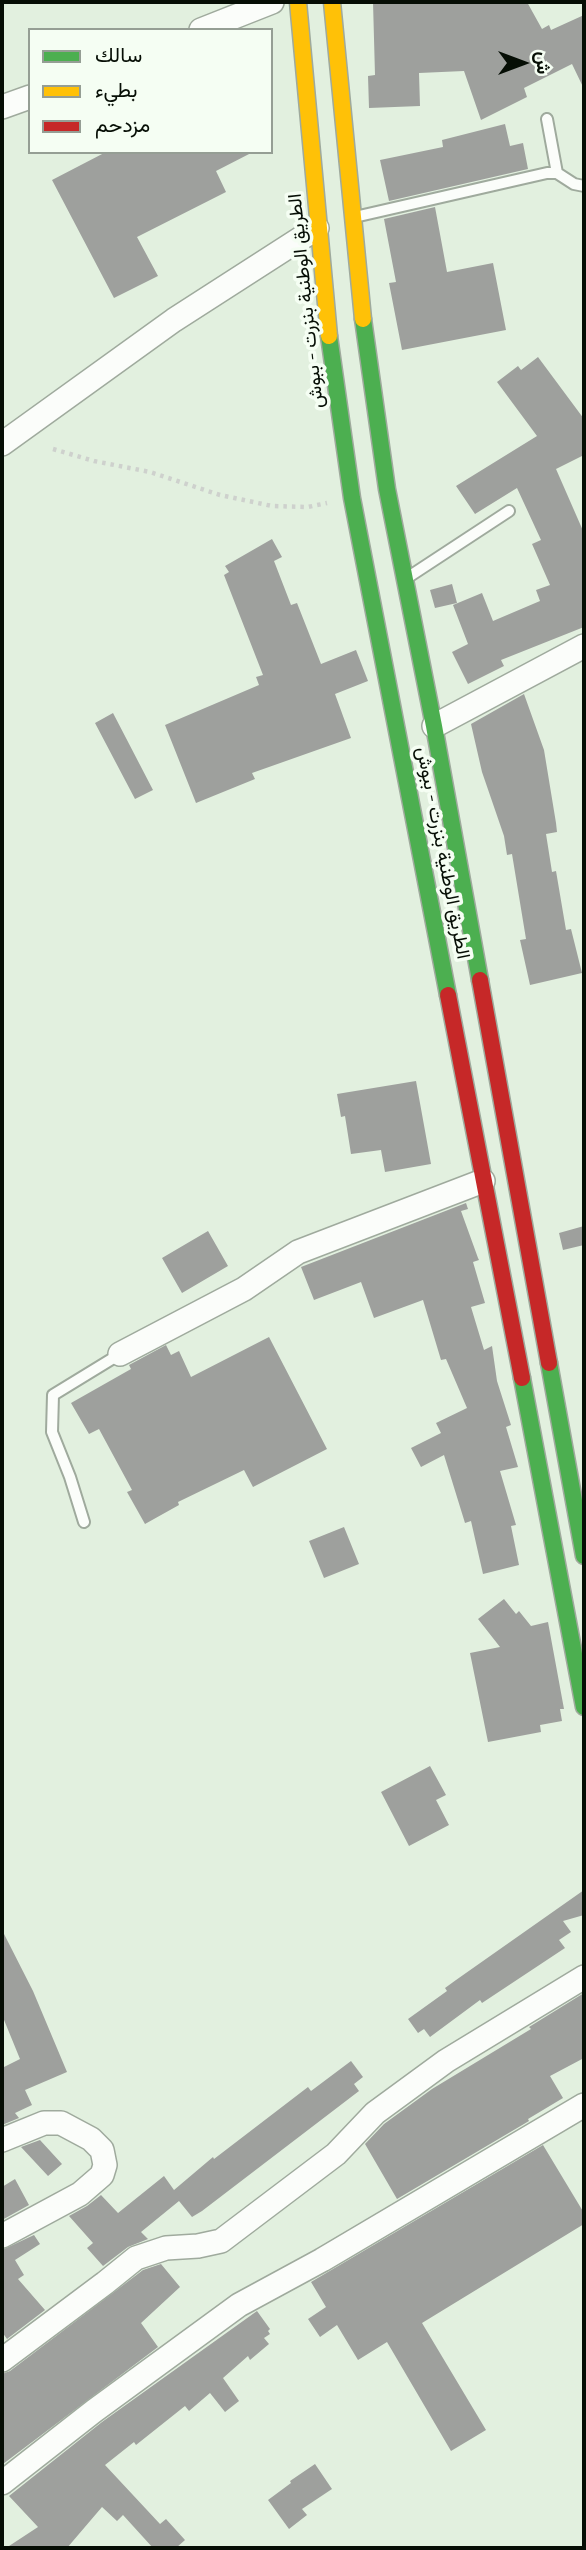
<!DOCTYPE html>
<meta charset="utf-8">
<style>
body{margin:0}
#map{position:relative;width:586px;height:2550px;overflow:hidden;background:#e2f0df;font-family:Raleway,Vazirmatn,sans-serif}
canvas{display:block}
.frame{position:absolute;inset:0;border:4px solid #060e05;pointer-events:none}
.legend{position:absolute;left:28px;top:28px;width:245px;height:126px;box-sizing:border-box;background:#f5fef3;border:2px solid #959e94;margin:0;padding:9px 12px;list-style:none;font-size:21px;color:#060e05}
.legend li{display:flex;align-items:center;gap:14px;height:35px}
.legend b{width:35px;border:2px solid #959e94}
.north{position:absolute;left:488px;top:28px;width:70px;height:70px;-webkit-text-stroke:5px #f5fef3;paint-order:stroke;rotate:90deg;font-size:19px;font-weight:700;line-height:28px;text-align:center;color:#060e05}
.north::after{content:'';display:block;margin:auto;width:24px;height:32px;background:#060e05;clip-path:polygon(50% 0,100% 100%,50% 72%,0 100%)}
</style>
<div id="map">
<canvas width="586" height="2550"></canvas>
<div class="frame"></div>
<ul class="legend">
<li><b style="height:9px;background:#4caf50"></b>سالك</li>
<li><b style="height:9px;background:#ffc107"></b>بطيء</li>
<li><b style="height:9px;background:#c62828"></b>مزدحم</li>
</ul>
<div class="north">ش</div>
</div>
<script>
const context = document.querySelector('canvas').getContext('2d');
context.lineJoin = 'round';
function fillPath(path, color) {
  context.fillStyle = color;
  context.fill(path, 'evenodd');
}
function poly(rows) {
  const path = new Path2D();
  for (const r of rows) {
    path.moveTo(r[0], r[1]);
    for (let i = 2; i < r.length; i += 2) path.lineTo(r[i], r[i + 1]);
  }
  return path;
}
function trace(path, color, width, dash) {
  context.strokeStyle = color;
  context.lineWidth = width;
  context.lineCap = dash ? 'butt' : 'round';
  context.setLineDash(dash || []);
  context.stroke(path);
}
function write(font, color, halo, rows, align = 'center') {
  context.font = font + ' Raleway,Vazirmatn,sans-serif';
  context.lineWidth = 7;
  context.setLineDash([]);
  context.textBaseline = 'middle';
  context.strokeStyle = halo;
  context.fillStyle = color;
  for (const [text, x, y, turn = 0] of rows) {
    context.save();
    context.translate(x, y);
    context.rotate((+turn || 0) * Math.PI / 180);
    context.textAlign = isNaN(turn) ? turn : align;
    if (halo) context.strokeText(text, 0, 0);
    context.fillText(text, 0, 0);
    context.restore();
  }
}
const building = poly([
 [373,2,527,2,542,29,549,25,551,30,584,15,584,89,572,64,524,88,527,97,481,120,464,71,419,73,420,106,369,108,368,76,375,75],
 [505,124,510,146,523,143,528,169,389,201,380,160,443,147,442,140],
 [106,152,253,152,216,171,226,192,137,237,158,276,114,298,52,180],
 [435,207,447,272,493,263,506,330,402,350,389,283,396,282,384,219],
 [538,357,584,419,584,455,556,469,584,533,584,627,501,660,504,666,468,684,452,652,468,644,453,605,482,593,493,621,540,601,536,590,550,585,532,544,541,540,517,488,475,514,456,486,537,436,497,382,518,366,521,370],
 [272,539,282,557,274,561,291,605,297,603,321,664,356,650,368,681,335,694,351,738,252,773,255,779,196,803,165,725,259,685,256,677,263,675,224,575,229,572,225,566],
 [452,584,457,603,435,608,430,590],
 [524,694,544,750,556,823,557,832,546,834,552,872,556,871,566,930,571,929,582,973,530,985,520,940,526,939,512,854,507,855,504,836,482,772,471,724],
 [113,713,153,790,135,799,95,723],
 [416,1081,431,1164,385,1172,381,1150,351,1154,345,1116,341,1117,337,1094],
 [466,1203,468,1209,461,1211,478,1258,479,1260,473,1262,485,1303,471,1307,484,1350,492,1346,497,1381,511,1425,506,1427,518,1467,500,1471,516,1525,511,1526,519,1565,483,1574,471,1521,465,1523,444,1455,421,1467,411,1448,441,1433,436,1423,467,1408,446,1359,441,1360,423,1300,374,1318,361,1282,314,1300,301,1267],
 [584,1226,584,1245,563,1250,559,1233],
 [208,1231,228,1266,182,1293,162,1258],
 [269,1337,327,1449,253,1487,244,1470,178,1502,179,1505,145,1524,127,1492,132,1490,99,1429,89,1434,71,1403,131,1369,129,1365,166,1345,171,1355,179,1351,191,1377],
 [344,1527,359,1564,324,1578,309,1541],
 [504,1599,516,1614,519,1611,531,1626,548,1622,564,1709,560,1709,562,1721,540,1725,541,1732,488,1742,470,1653,500,1647,478,1619],
 [430,1766,446,1795,436,1800,449,1825,409,1846,381,1792],
 [584,1890,584,1915,563,1921,571,1932,559,1940,565,1948,482,2003,480,2000,430,2037,424,2029,418,2033,408,2019,447,1991,445,1988,456,1980],
 [2,1930,33,1991,67,2072,25,2090,32,2105,15,2113,19,2118,2,2125,2,2068,20,2059,2,2015],
 [584,1993,584,2058,550,2076,563,2098,528,2119,529,2121,397,2199,365,2144,384,2124,432,2089,531,2029,529,2027],
 [351,2061,363,2077,354,2084,359,2091,202,2211,192,2217,179,2201,141,2232,148,2239,128,2247,103,2266,87,2248,93,2243,69,2216,87,2206,101,2195,118,2213,164,2176,174,2190,213,2157,214,2159,308,2087,311,2091],
 [40,2140,62,2164,48,2176,21,2147],
 [543,2145,584,2213,584,2224,422,2323,486,2430,451,2451,387,2342,358,2360,337,2325,320,2337,308,2319,326,2307,311,2282],
 [15,2179,29,2205,2,2220,2,2187],
 [34,2235,40,2244,15,2260,24,2275,18,2279,45,2310,7,2339,2,2332,2,2250],
 [161,2264,180,2287,141,2323,158,2347,3,2464,2,2374,10,2371,143,2270],
 [257,2311,270,2329,268,2331,270,2334,264,2338,269,2344,250,2360,248,2356,223,2378,239,2401,225,2412,210,2393,189,2411,185,2406,136,2445,134,2442,105,2465,160,2524,166,2519,185,2540,176,2548,153,2548,123,2515,117,2521,102,2507,67,2548,6,2548,38,2527,9,2496,102,2422],
 [315,2464,332,2489,302,2509,307,2515,289,2529,268,2500,291,2483,290,2481]
]);
const path = poly([
 [53,449,94,461,150,472,220,495,272,506,308,507,327,503]
]);
const lane = poly([
 [547,119,557,173],
 [359,216,547,173,557,173,574,184,584,186],
 [410,576,509,511],
 [84,1522,70,1477,52,1432,53,1395,120,1354]
]);
const street = poly([
 [201,30,272,2],
 [2,107,30,97],
 [2,444,174,320,317,228],
 [434,726,584,646],
 [120,1354,244,1289,298,1252,483,1181],
 [2,2140,44,2123,61,2123,91,2139,102,2150,105,2165,102,2175,80,2194,2,2236],
 [2,2360,105,2283,136,2258,166,2248,198,2246,221,2241,336,2154,375,2113,446,2061,584,1977],
 [2,2483,94,2411,239,2305,322,2260,584,2105]
]);
const fast = poly([
 [363,319,387,489,434,726,480,980],
 [329,336,352,498,448,995],
 [549,1363,584,1556],
 [522,1378,584,1707]
]);
const slow = poly([
 [298,2,329,336],
 [332,2,363,319]
]);
const jam = poly([
 [480,980,549,1363],
 [448,995,522,1378]
]);
const streetNames = [
 ["الطريق الوطنية بنزرت - ببوش",306,301,-96],
 ["الطريق الوطنية بنزرت - ببوش",443,853,79]
];
fillPath(building, '#9ea09d');
trace(lane, '#9faa9d', 14);
trace(street, '#9faa9d', 26);
trace(fast, '#9faa9d', 19);
trace(slow, '#9faa9d', 19);
trace(jam, '#9faa9d', 19);
trace(path, '#ced1cd', 4.5, [3.5, 5]);
trace(lane, '#fbfdfa', 10);
trace(street, '#fbfdfa', 23);
trace(fast, '#4caf50', 16);
trace(slow, '#ffc107', 16);
trace(jam, '#c62828', 16);
write('19px', '#060e05', '#f5fef3', streetNames);
</script>
